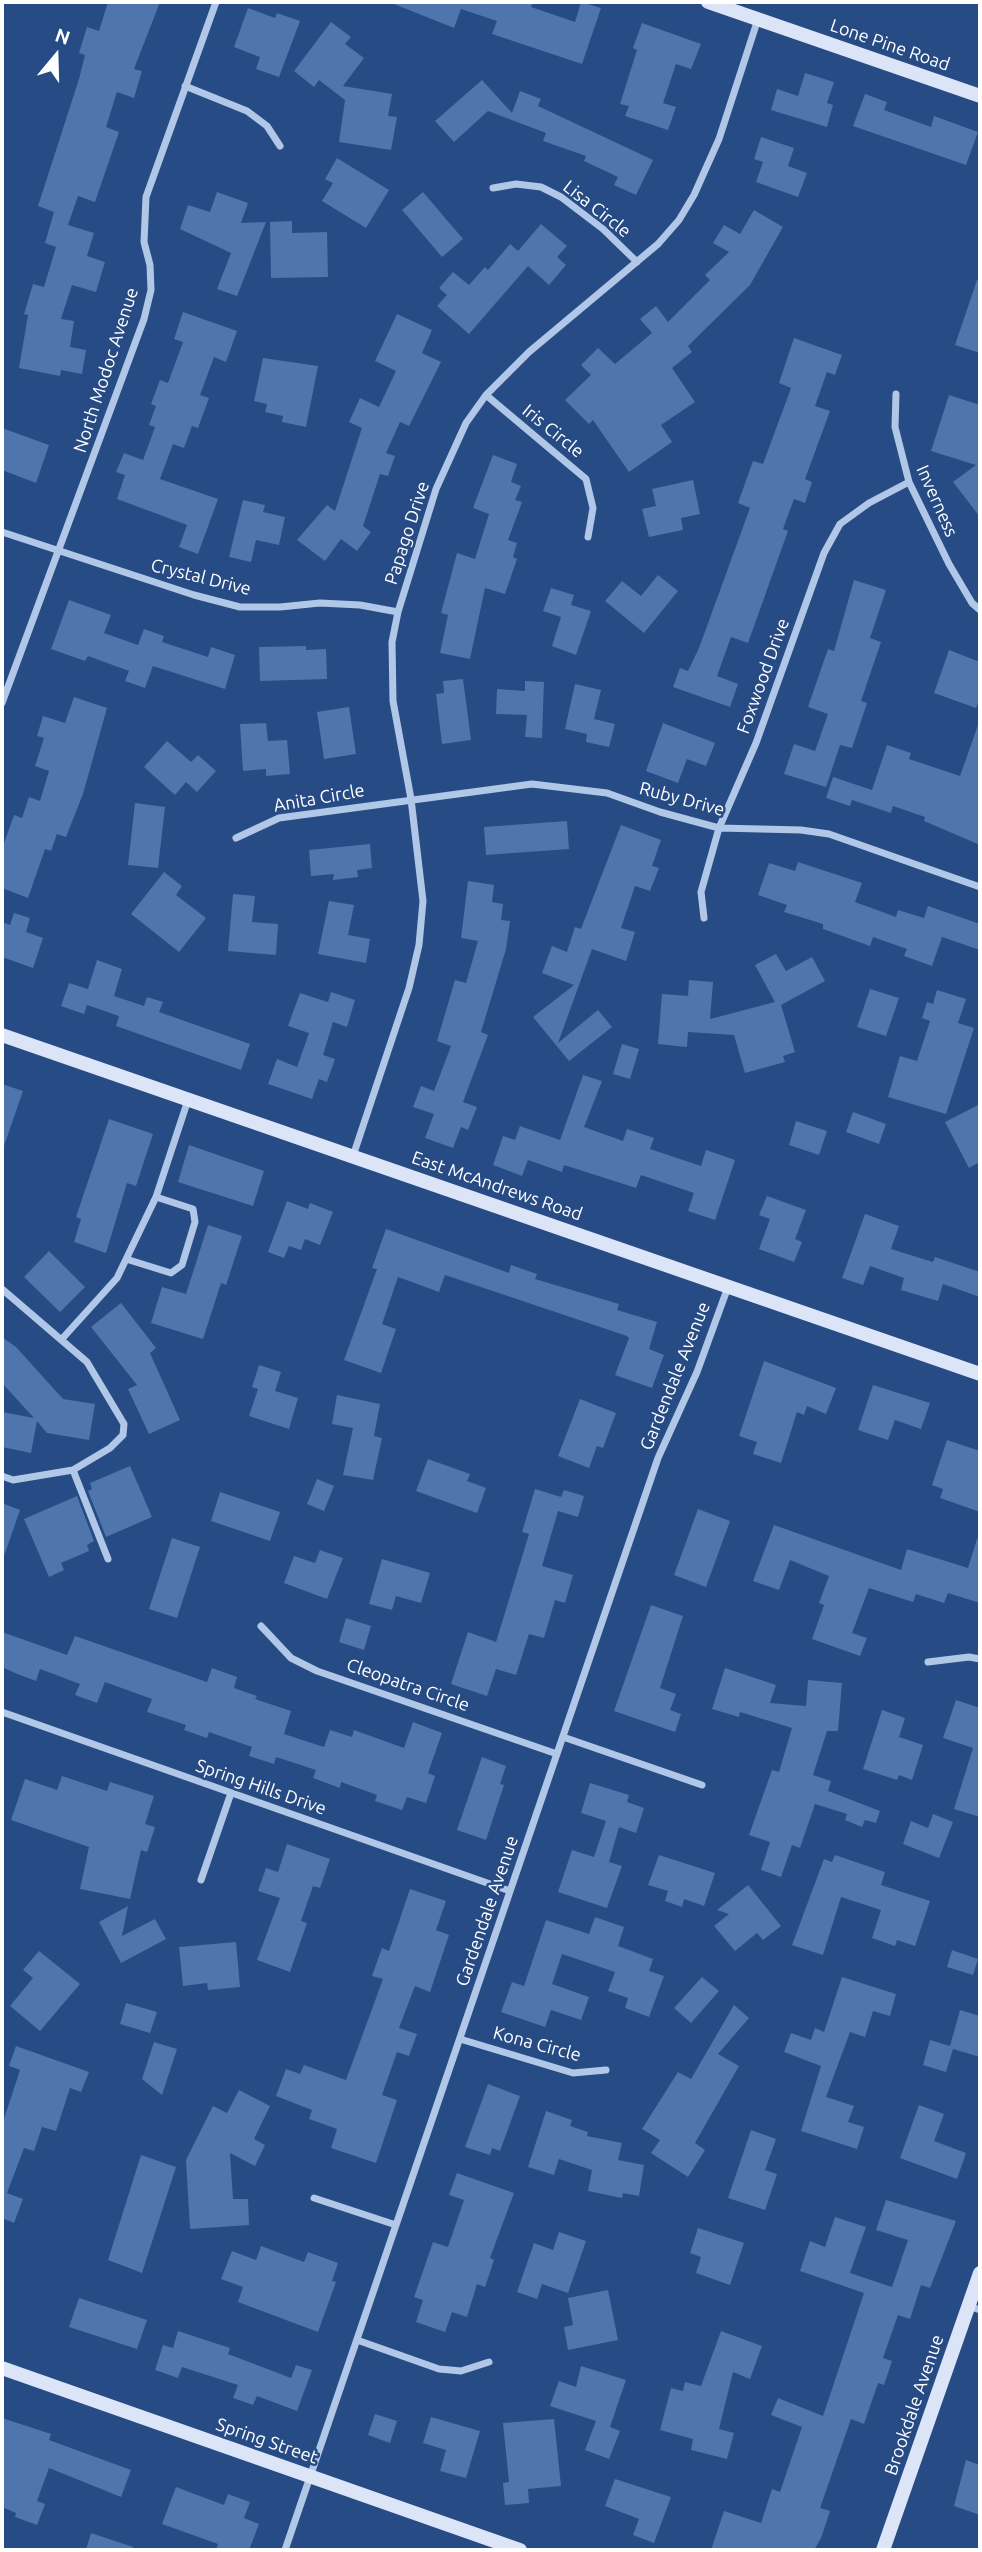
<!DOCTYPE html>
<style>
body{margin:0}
#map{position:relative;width:982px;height:2552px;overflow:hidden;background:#274b84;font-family:Ubuntu,sans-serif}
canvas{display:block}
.frame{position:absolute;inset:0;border:4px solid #fff;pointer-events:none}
.north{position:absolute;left:21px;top:21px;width:70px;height:70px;-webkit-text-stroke:5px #274b84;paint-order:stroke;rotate:19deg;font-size:19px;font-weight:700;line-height:28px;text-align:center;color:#fff}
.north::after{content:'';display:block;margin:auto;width:24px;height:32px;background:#fff;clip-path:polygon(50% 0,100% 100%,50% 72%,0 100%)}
</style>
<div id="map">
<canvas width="982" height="2552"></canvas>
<div class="frame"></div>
<div class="north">N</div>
</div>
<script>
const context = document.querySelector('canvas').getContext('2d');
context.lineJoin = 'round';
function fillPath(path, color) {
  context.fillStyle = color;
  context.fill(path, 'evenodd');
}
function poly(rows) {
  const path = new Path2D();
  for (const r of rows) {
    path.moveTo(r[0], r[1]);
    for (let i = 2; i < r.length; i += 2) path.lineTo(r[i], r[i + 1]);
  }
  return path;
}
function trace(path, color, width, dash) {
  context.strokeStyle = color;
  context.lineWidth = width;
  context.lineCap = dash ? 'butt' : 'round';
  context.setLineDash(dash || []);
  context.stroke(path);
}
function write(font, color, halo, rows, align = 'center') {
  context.font = font + ' Ubuntu,sans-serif';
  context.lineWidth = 5;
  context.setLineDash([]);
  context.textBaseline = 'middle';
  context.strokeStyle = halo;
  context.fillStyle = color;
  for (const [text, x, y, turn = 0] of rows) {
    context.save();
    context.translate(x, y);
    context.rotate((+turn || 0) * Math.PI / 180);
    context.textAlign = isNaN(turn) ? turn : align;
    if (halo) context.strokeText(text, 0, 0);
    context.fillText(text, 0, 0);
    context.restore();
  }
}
const building = poly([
 [108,2,160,2,134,69,142,71,134,98,117,92,106,127,119,132,95,202,78,196,68,225,94,233,87,256,105,262,96,292,72,285,61,319,74,321,70,347,86,350,82,374,61,370,60,376,19,368,28,315,24,314,33,284,44,287,56,247,45,243,54,212,38,206,79,79,85,55,79,53,87,27,99,31],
 [389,2,533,2,531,7,575,22,581,2,601,8,582,64,492,34,497,21,461,9,454,28],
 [248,8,275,18,277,13,300,21,279,77,256,69,260,57,234,47],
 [331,22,351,37,345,44,364,58,343,86,392,94,388,116,397,117,391,150,339,142,345,100,319,80,314,87,294,71],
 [642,23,701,44,691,69,676,64,663,103,676,107,668,130,625,116,629,106,620,104,637,50,633,48],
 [805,73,834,82,827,103,833,105,827,127,771,110,777,89,798,96],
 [482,80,512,113,520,91,541,99,538,106,653,160,636,195,614,185,618,177,584,161,586,156,543,141,546,133,488,111,454,142,435,121],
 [865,94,887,102,884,110,931,127,934,116,978,132,966,165,853,126],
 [761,137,794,148,788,166,807,173,798,197,756,182,763,162,754,159],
 [337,158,389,190,366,228,322,201,333,183,325,179],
 [217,192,248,203,241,223,266,222,237,296,217,289,231,253,180,229,188,205,210,212],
 [423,192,463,239,442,257,402,210],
 [754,210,783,227,750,285,688,346,692,352,672,368,695,402,661,425,672,442,629,472,593,420,589,424,565,400,591,375,581,365,598,348,615,364,652,333,640,319,656,306,668,322,710,280,705,275,729,252,713,243,724,225,740,234],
 [292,221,292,233,327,232,328,277,271,278,270,222],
 [541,224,567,246,557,257,566,265,549,285,528,266,469,334,437,306,447,295,439,288,453,272,469,285,485,267,488,270,510,244,518,251],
 [977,280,980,280,980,353,955,345],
 [183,312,237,331,226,362,214,357,200,395,209,398,198,428,192,426,184,448,173,444,160,479,218,499,198,554,179,547,187,525,117,499,125,475,116,472,124,453,143,460,155,427,149,425,156,406,151,404,160,380,168,383,183,342,174,339],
 [397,314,432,330,422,353,441,362,409,426,400,422,386,453,395,456,388,476,380,474,363,526,371,532,357,551,341,539,325,561,297,540,327,505,335,511,362,428,349,422,360,398,379,407,396,371,375,361],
 [794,338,842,355,835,375,827,372,815,406,830,411,805,479,812,482,805,503,794,499,783,529,788,531,748,643,731,637,717,676,738,684,730,707,673,687,680,668,688,671,699,648,750,508,738,503,753,461,763,464,791,388,779,383],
 [263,358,318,366,306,427,282,422,283,416,265,412,267,404,254,401],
 [949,395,980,405,980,517,953,482,976,465,931,451],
 [2,428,49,445,36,483,2,470],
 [493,455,517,464,511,482,521,486,515,500,522,502,508,540,517,543,513,557,517,559,505,594,485,588,470,659,440,653,448,615,441,613,457,553,475,559,489,514,473,508],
 [693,480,700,514,681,518,683,530,649,537,642,509,656,506,652,489],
 [243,500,265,505,263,512,285,517,279,545,256,540,251,562,229,557],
 [658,575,678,591,644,633,605,601,622,581,641,596],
 [854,580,886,590,870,638,881,642,861,701,867,703,852,748,840,745,826,787,784,774,794,744,815,751,828,714,808,707,828,649,834,651],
 [551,588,574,595,571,605,591,611,576,655,552,646,561,617,543,611],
 [69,600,111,615,104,633,138,645,144,629,164,636,162,642,208,657,211,647,235,655,225,689,153,666,145,688,125,681,129,671,88,656,85,661,51,649],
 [306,646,306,650,326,649,327,679,260,681,259,647],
 [949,650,980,662,980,697,976,708,934,693],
 [463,679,471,740,442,744,436,694,444,693,443,681],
 [525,681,544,682,542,738,525,737,527,715,496,714,497,689,525,691],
 [575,684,601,690,594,719,615,724,609,747,586,742,587,734,565,729],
 [74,697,107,708,83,794,66,837,57,834,51,851,45,849,28,898,2,888,2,849,14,815,22,818,29,797,40,801,49,771,35,766,44,738,37,736,43,716,65,723],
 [349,707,356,754,324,759,317,712],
 [266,723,268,741,287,740,290,774,266,776,266,769,243,771,240,724],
 [663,723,715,743,706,766,687,759,678,783,646,771],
 [978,725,980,845,924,821,925,817,893,806,891,813,852,800,850,806,826,798,833,777,872,790,887,745,911,753,909,759,960,776],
 [167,741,191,762,198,755,216,771,197,792,186,782,175,795,144,767],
 [135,803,165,807,158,868,128,865],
 [567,821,569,849,486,855,484,827],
 [621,825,661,840,652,866,659,868,650,891,635,886,621,928,635,932,626,961,592,949,558,1043,598,1010,612,1027,569,1061,533,1017,574,985,542,973,552,946,567,952,575,927,581,929],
 [370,844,372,868,357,870,358,877,333,880,334,874,311,876,309,850],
 [798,862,862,883,855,902,896,917,898,910,924,918,928,906,980,924,980,950,942,937,932,966,904,956,907,949,873,937,870,946,823,929,823,924,784,912,787,905,758,895,769,863,795,871],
 [164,872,182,886,176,895,206,918,179,952,131,914],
 [468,881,494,885,492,902,503,904,501,920,510,921,506,949,481,1032,488,1035,463,1102,477,1107,468,1130,461,1127,453,1148,425,1138,434,1114,413,1107,421,1086,434,1091,451,1046,437,1041,455,980,466,983,478,941,461,938],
 [233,894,255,896,252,922,278,924,276,955,228,951],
 [329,901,354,905,348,935,370,939,366,963,318,954],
 [14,913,30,918,26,932,43,938,33,968,2,957,2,922,10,925],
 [776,954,786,971,812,957,825,981,781,1005,795,1052,783,1056,785,1062,745,1073,734,1035,688,1032,687,1047,658,1044,662,994,688,996,689,980,713,982,710,1019,775,1002,755,965],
 [97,960,122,969,114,996,144,1006,147,997,163,1002,159,1012,250,1044,241,1070,116,1026,119,1016,87,1005,84,1014,61,1006,69,983,88,989],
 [870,989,899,998,886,1036,857,1027],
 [937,990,966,999,958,1023,974,1028,946,1114,888,1097,900,1056,917,1061,930,1021,922,1018,927,1002,933,1004],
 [331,992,355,1000,347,1027,333,1022,323,1055,335,1059,327,1082,319,1079,312,1099,268,1084,277,1059,297,1067,309,1033,288,1026,300,993,328,1002],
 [622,1044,639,1049,630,1079,613,1074],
 [583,1075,602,1081,584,1127,623,1141,627,1129,654,1138,650,1149,701,1166,706,1150,735,1160,715,1220,688,1211,694,1193,641,1175,636,1188,564,1165,562,1172,528,1160,522,1176,493,1165,503,1136,515,1140,520,1126,560,1140],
 [2,1084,23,1091,4,1146,2,1145],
 [980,1104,980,1162,969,1168,945,1122],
 [853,1112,886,1124,879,1144,846,1132],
 [109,1119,153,1134,136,1186,127,1183,106,1253,74,1242,81,1219,76,1217],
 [796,1121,827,1131,819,1155,789,1145],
 [189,1145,264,1171,253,1206,178,1182],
 [767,1196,806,1210,795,1239,802,1242,794,1262,759,1249,770,1219,759,1215],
 [287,1201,308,1209,310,1203,333,1212,320,1245,305,1239,301,1250,289,1246,284,1258,268,1252],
 [865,1214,899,1226,891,1249,933,1262,935,1257,980,1272,980,1297,943,1284,938,1301,901,1290,904,1278,870,1266,863,1285,842,1278],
 [208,1225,242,1236,226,1285,221,1283,203,1339,151,1323,162,1287,186,1294],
 [386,1229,509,1273,511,1265,537,1274,535,1279,619,1304,617,1310,657,1322,649,1349,664,1355,652,1388,615,1375,629,1338,627,1336,445,1275,439,1292,398,1277,382,1324,396,1329,381,1373,344,1360,377,1269,372,1268],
 [49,1251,85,1287,60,1312,24,1277],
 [121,1303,156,1348,150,1353,180,1420,149,1434,128,1389,137,1385,91,1327],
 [2,1337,16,1347,63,1399,95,1404,89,1440,47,1433,37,1421,31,1453,2,1447,2,1412,34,1418,2,1383],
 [764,1361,836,1388,826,1414,807,1406,804,1415,797,1412,781,1463,753,1454,757,1442,739,1436],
 [259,1365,281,1372,275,1391,298,1398,289,1429,249,1416,258,1389,252,1387],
 [873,1385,930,1403,921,1429,895,1420,888,1440,858,1430],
 [337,1395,380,1404,374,1436,382,1438,373,1480,343,1475,353,1428,332,1424],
 [580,1399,616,1413,603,1448,597,1446,589,1468,558,1456],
 [947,1440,980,1451,980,1512,940,1498,943,1489,932,1485],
 [428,1459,470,1474,467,1481,486,1488,477,1513,416,1491],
 [130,1466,152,1517,106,1537,88,1491,92,1489,90,1483],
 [317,1479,334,1486,324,1511,307,1504],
 [535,1489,561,1497,564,1490,584,1496,578,1517,558,1511,542,1566,573,1575,565,1603,555,1600,544,1638,529,1634,516,1675,496,1669,487,1696,451,1684,468,1632,496,1642,529,1534,522,1532],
 [220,1492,280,1512,270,1541,211,1521],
 [77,1496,94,1541,87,1545,89,1551,61,1563,64,1570,49,1577,24,1519],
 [2,1503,20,1510,4,1556,2,1555],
 [698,1509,730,1521,706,1587,674,1575],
 [774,1525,901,1570,907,1549,968,1568,977,1539,980,1539,980,1603,948,1593,944,1603,916,1594,913,1602,869,1588,852,1633,867,1638,860,1656,812,1639,824,1605,819,1603,829,1576,790,1560,779,1590,753,1581],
 [172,1538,200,1547,177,1618,149,1609],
 [320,1550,343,1558,327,1599,284,1583,294,1556,315,1563],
 [382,1559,430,1573,421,1603,396,1596,392,1610,369,1604],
 [651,1605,683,1616,660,1688,676,1694,670,1710,681,1714,675,1732,614,1711],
 [346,1618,371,1626,364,1650,339,1642],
 [2,1632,67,1655,75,1636,207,1682,212,1668,237,1677,234,1688,257,1696,255,1699,291,1711,284,1734,324,1747,330,1730,352,1737,354,1730,404,1748,413,1722,442,1733,428,1773,435,1776,426,1803,407,1797,402,1810,375,1801,377,1795,341,1782,340,1788,313,1778,316,1770,276,1757,274,1764,249,1756,252,1747,209,1732,207,1738,184,1730,186,1725,147,1712,152,1699,105,1682,97,1703,75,1695,80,1684,40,1669,36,1681,15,1673,2,1667],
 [725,1668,776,1685,770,1703,806,1706,808,1680,842,1683,838,1731,827,1731,813,1775,831,1781,828,1791,880,1811,876,1823,865,1820,862,1827,845,1820,847,1814,815,1804,800,1848,792,1845,781,1877,761,1870,770,1842,749,1835,772,1770,779,1772,792,1728,740,1712,739,1717,712,1709],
 [956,1700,980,1708,980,1817,954,1809,973,1748,943,1738],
 [882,1710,905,1718,899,1737,923,1745,912,1780,899,1775,897,1780,863,1769],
 [482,1757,506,1766,500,1784,504,1785,486,1840,457,1830],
 [62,1776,107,1791,110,1782,154,1796,145,1824,155,1827,147,1852,141,1850,130,1899,80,1889,89,1847,11,1820,25,1779,57,1790],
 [590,1783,629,1795,627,1802,644,1808,636,1833,619,1827,609,1862,622,1866,607,1908,558,1892,572,1850,594,1857,606,1821,581,1813],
 [933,1814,953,1822,939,1858,903,1844,911,1821,928,1828],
 [287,1844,330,1859,320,1888,313,1886,301,1921,307,1923,290,1972,257,1960,280,1898,258,1891,266,1868,278,1872],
 [659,1855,715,1873,704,1906,684,1899,682,1907,665,1901,668,1891,648,1885],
 [835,1855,885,1872,881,1885,930,1901,915,1946,897,1940,895,1946,872,1938,881,1910,841,1897,823,1955,792,1945,824,1859,832,1862],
 [748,1885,781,1926,763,1940,757,1933,735,1951,714,1926,729,1914,717,1910],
 [410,1889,446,1901,436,1930,449,1935,430,1992,415,1986,399,2028,417,2034,409,2056,397,2052,382,2095,397,2100,376,2163,331,2148,337,2129,309,2119,312,2110,276,2096,286,2069,300,2074,304,2065,346,2080,383,1979,372,1976,382,1948,389,1951],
 [128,1906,122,1936,155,1919,166,1939,121,1963,99,1922],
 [595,1917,624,1927,618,1946,653,1959,649,1971,664,1976,649,2017,625,2008,628,1998,608,1991,615,1972,562,1954,552,1984,589,1997,581,2020,551,2010,545,2027,501,2012,512,1982,524,1986,546,1920,589,1934],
 [236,1942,240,1987,208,1990,207,1983,183,1986,179,1947],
 [952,1950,978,1959,973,1975,947,1967],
 [39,1951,80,1984,40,2031,10,2006,33,1978,23,1970],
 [702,1977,719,1991,691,2023,674,2008],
 [842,1977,896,1994,890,2016,873,2011,865,2037,850,2032,826,2097,854,2106,848,2122,864,2127,857,2149,801,2131,821,2066,784,2052,791,2033,811,2040,815,2028,824,2032],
 [126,2003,157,2012,150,2033,120,2024],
 [734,2005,749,2018,718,2054,739,2066,695,2143,705,2150,688,2177,651,2153,660,2140,642,2129,678,2072,691,2079],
 [960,2010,980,2016,980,2057,953,2049,946,2072,923,2065,930,2040,950,2046],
 [154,2042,177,2049,162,2095,142,2079],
 [16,2046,89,2072,81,2092,70,2088,56,2131,42,2127,34,2151,24,2148,7,2193,23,2199,14,2223,2,2218,2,2125,20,2070,9,2066],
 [488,2084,520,2096,500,2151,492,2148,490,2155,465,2147],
 [239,2090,270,2106,254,2139,265,2145,255,2166,230,2153,233,2199,248,2199,249,2225,190,2229,186,2160,213,2106,227,2113],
 [919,2105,944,2114,934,2141,966,2153,957,2179,900,2158],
 [546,2111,572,2120,570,2126,588,2132,587,2136,622,2143,618,2160,644,2165,639,2196,623,2193,622,2198,588,2191,592,2170,559,2159,554,2175,528,2167],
 [751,2130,776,2139,765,2170,777,2174,765,2210,728,2198],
 [141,2155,176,2167,142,2273,108,2260],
 [457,2173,514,2193,490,2258,494,2260,485,2287,477,2284,467,2317,452,2312,445,2332,416,2322,423,2300,414,2297,433,2242,448,2247,464,2200,449,2195],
 [886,2200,956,2221,930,2288,921,2285,910,2319,898,2315,883,2358,892,2361,884,2385,878,2383,864,2424,851,2419,820,2508,830,2511,821,2538,814,2550,711,2550,724,2511,761,2523,772,2489,780,2492,802,2427,771,2415,778,2398,823,2416,864,2293,800,2271,810,2241,825,2247,835,2217,866,2227,850,2273,892,2287,908,2240,876,2230],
 [698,2228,744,2243,730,2285,696,2273,701,2257,690,2253],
 [559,2232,586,2241,568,2293,542,2284,537,2299,517,2292,534,2243,553,2250],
 [261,2246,304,2262,308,2252,338,2263,332,2281,336,2282,318,2332,238,2302,243,2287,221,2279,232,2251,256,2260],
 [608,2290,618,2340,568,2350,564,2327,573,2325,568,2298],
 [79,2298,147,2320,137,2349,69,2327],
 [178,2331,230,2348,228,2354,291,2378,296,2365,312,2370,297,2411,257,2396,253,2405,233,2398,238,2385,182,2367,178,2378,155,2370,163,2345,173,2348],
 [721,2331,762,2346,750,2379,733,2372,719,2429,734,2433,727,2459,691,2450,693,2439,660,2430,671,2388,683,2391,685,2382,701,2386],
 [581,2366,626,2380,610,2427,620,2431,609,2459,585,2450,596,2421,550,2406,559,2381,576,2387],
 [375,2414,397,2421,390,2443,368,2435],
 [431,2417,480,2431,466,2478,440,2471,446,2450,423,2443],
 [2,2418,51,2434,49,2440,131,2470,121,2497,49,2468,37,2501,45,2504,37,2525,15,2517,16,2513,2,2507],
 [554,2419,561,2486,528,2489,529,2503,505,2505,503,2483,509,2482,503,2423],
 [966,2460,980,2465,980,2515,954,2506],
 [615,2479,671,2497,654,2543,633,2535,639,2519,605,2506],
 [176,2487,224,2505,228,2494,250,2502,244,2518,259,2524,249,2550,216,2550,218,2544,162,2524],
 [91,2533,133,2547,133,2550,86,2550]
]);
const street = poly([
 [185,86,247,111,267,126,280,146],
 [493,188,516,184,541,187,561,197,603,229,637,262],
 [896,394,895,427,909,482,949,564,972,603,980,610],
 [486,395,586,479,593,508,588,537],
 [2,532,194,595,240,607,280,607,320,603,360,605,398,612],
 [2,703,144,319,151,290,150,265,144,242,146,197,216,2],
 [236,838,279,818,532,784,607,793,660,812,719,828,801,830,829,834,980,887],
 [704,918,701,892,719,828,756,743,824,553,840,524,869,503,909,482],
 [353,1156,409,988,419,945,423,901,411,799,393,701,392,642,398,612,436,489,466,423,486,395,529,352,658,244,679,220,694,195,719,139,758,19],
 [126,1259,171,1273,182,1265,195,1222,193,1209,156,1197],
 [2,1289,87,1362,124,1424,123,1435,110,1448,73,1470,13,1480,2,1476],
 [61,1340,117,1278,156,1197,188,1100],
 [73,1470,108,1559],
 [261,1626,291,1658,317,1671,557,1754],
 [928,1662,969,1657,980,1659],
 [2,1712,510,1891],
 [563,1737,702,1785],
 [201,1880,231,1793],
 [460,2039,573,2073,606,2070],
 [314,2198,396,2225],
 [969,2306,980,2310],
 [357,2340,439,2369,461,2371,489,2362],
 [285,2550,658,1458,697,1372,728,1287]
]);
const secondary = poly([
 [708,2,980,96],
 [2,1035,980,1374],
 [2,2368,520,2550],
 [883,2550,980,2273]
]);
const streetNames = [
 ["Lone Pine Road",890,45,19],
 ["Lisa Circle",597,209,38],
 ["North Modoc Avenue",106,370,-72],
 ["Iris Circle",553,431,39],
 ["Inverness",937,501,66],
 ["Papago Drive",407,533,-72],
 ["Crystal Drive",201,577,14],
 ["Foxwood Drive",763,676,-70],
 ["Anita Circle",319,798,-10],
 ["Ruby Drive",682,799,15],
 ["East McAndrews Road",497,1186,19],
 ["Gardendale Avenue",675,1376,-68],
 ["Cleopatra Circle",408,1685,19],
 ["Spring Hills Drive",261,1787,19],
 ["Gardendale Avenue",487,1911,-71],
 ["Kona Circle",537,2044,15],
 ["Brookdale Avenue",914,2405,-71],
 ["Spring Street",267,2441,19]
];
fillPath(building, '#5074ac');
trace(street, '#b1c7e7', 7);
trace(secondary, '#dbe5f7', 14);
write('18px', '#fff', '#274b84', streetNames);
</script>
